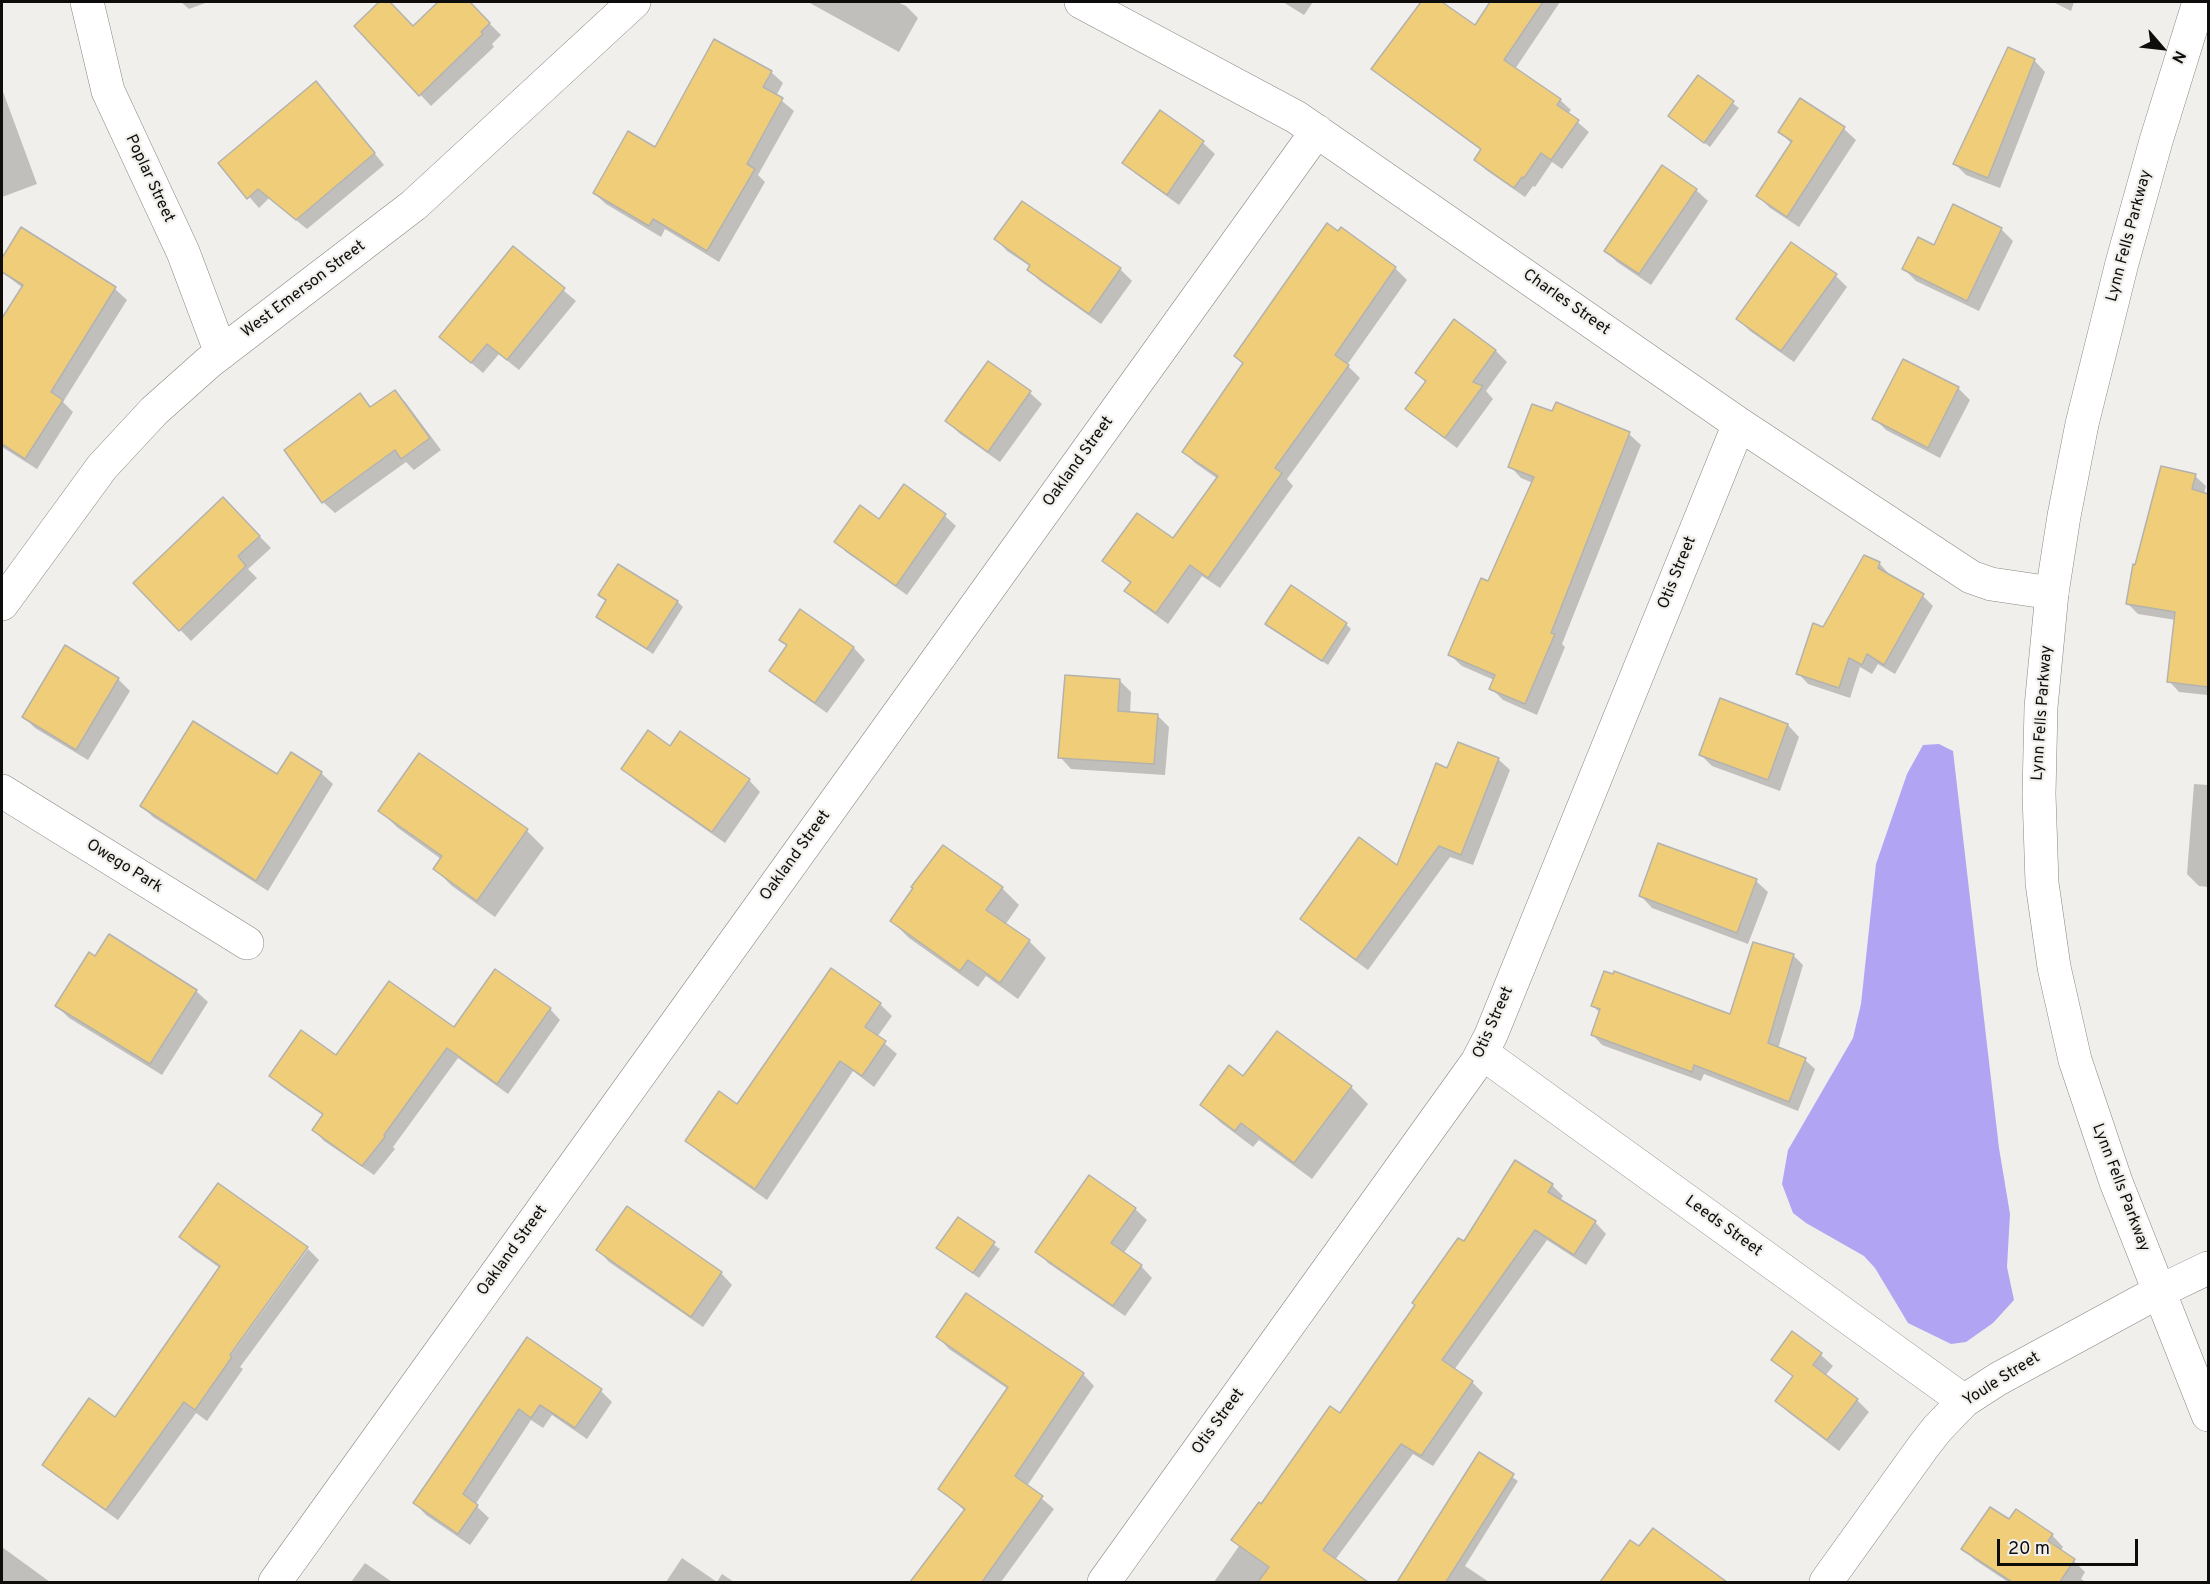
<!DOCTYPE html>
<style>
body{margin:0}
#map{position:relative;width:2210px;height:1584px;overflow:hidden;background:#f0efeb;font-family:Overpass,sans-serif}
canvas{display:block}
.frame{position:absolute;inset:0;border:3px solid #0e0d0c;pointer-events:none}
.north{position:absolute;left:2132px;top:18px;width:60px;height:60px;-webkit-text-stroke:4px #f0efeb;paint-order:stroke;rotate:118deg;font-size:16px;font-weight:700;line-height:24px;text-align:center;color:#0e0d0c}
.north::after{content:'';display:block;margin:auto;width:21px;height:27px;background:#0e0d0c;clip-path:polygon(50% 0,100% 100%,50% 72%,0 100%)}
.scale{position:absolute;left:1997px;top:1539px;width:141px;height:27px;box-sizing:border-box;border:3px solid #0e0d0c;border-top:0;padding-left:8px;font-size:18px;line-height:21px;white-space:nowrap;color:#0e0d0c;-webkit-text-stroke:4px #f0efeb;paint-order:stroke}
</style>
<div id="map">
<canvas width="2210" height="1584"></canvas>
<div class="frame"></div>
<div class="north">N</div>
<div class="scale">20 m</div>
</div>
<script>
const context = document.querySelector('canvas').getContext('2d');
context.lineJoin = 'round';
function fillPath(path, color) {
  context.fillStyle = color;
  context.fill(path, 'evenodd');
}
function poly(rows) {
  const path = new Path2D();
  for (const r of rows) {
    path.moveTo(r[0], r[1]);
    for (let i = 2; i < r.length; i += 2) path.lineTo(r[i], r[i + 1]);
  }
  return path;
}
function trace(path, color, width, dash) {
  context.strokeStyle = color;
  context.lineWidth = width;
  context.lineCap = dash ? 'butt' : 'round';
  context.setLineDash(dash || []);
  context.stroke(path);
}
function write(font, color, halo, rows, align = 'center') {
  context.font = font + ' Overpass,sans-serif';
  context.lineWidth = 4.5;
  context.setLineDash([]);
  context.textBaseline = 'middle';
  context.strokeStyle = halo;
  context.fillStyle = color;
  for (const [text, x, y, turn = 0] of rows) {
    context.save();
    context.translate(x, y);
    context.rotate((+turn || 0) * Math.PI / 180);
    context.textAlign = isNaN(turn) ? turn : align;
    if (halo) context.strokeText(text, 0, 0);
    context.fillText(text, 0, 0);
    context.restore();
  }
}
const forest = poly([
 [1939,744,1953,751,1999,1148,2010,1214,2007,1267,2014,1300,1993,1323,1966,1342,1951,1344,1908,1323,1875,1268,1864,1256,1806,1223,1793,1213,1782,1184,1788,1150,1853,1038,1861,1004,1876,864,1907,774,1923,745]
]);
const shadow = poly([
 [181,2,208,2,189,9],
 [381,2,388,2,413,27,440,2,449,2,455,8,462,2,468,2,501,35,492,44,494,47,431,106,356,26],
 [808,2,897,2,906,6,918,18,899,52],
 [1283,2,1313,2,1304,15],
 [1423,2,1440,2,1475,27,1492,2,1560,2,1515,69,1560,100,1571,110,1568,114,1589,132,1562,169,1552,162,1535,187,1533,186,1525,197,1486,170,1476,160,1482,151,1384,79,1373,69],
 [2053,2,2074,2,2071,11],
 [2034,60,2045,72,2000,188,1966,175,1954,163],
 [771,72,783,83,776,96,794,111,758,175,765,182,719,262,665,229,661,237,606,204,594,193,655,149],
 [1699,77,1739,108,1710,147,1676,121],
 [2,89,37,184,2,197],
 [326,94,384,165,307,229,269,198,259,208,220,163],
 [1800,100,1844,129,1856,140,1799,227,1770,208,1758,196,1792,144,1780,132],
 [1160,112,1203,143,1215,154,1179,205,1136,174,1124,163],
 [1663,167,1696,190,1708,201,1651,285,1617,262,1606,251],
 [1022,203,1121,270,1132,281,1101,324,1040,281,1029,270,1031,267,1007,251,996,239],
 [21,229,115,289,127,300,63,402,73,412,37,469,2,447,2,332,16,309,23,288,2,272,2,261],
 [1341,229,1395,268,1407,280,1347,365,1360,378,1287,479,1293,486,1220,588,1202,576,1168,624,1138,602,1126,590,1131,584,1104,561,1174,541,1218,479,1195,463,1184,452,1244,365,1236,356],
 [2001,229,2013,241,1979,311,1916,281,1904,269,1935,247],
 [513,248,576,301,519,370,499,354,483,373,441,337],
 [1836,276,1847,287,1794,362,1750,331,1738,319],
 [1496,351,1507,362,1486,391,1493,399,1457,448,1419,420,1407,409,1426,383,1417,373],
 [1904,361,1958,388,1970,400,1940,458,1886,430,1874,418],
 [989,363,1030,393,1042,404,1000,462,959,433,947,421],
 [395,391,406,403,441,450,414,470,406,462,335,513,323,502,360,395,372,408],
 [1629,434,1641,445,1562,644,1565,647,1537,715,1503,700,1491,688,1494,680,1462,666,1450,655,1489,583,1533,483,1521,478,1510,466],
 [2195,476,2206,486,2204,494,2208,496,2208,695,2179,692,2169,681,2176,620,2138,614,2128,604],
 [904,486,945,516,956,526,907,595,846,552,836,541,879,521],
 [223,499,271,548,248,569,257,578,191,641,135,583],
 [1879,563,1889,574,1889,576,1923,596,1933,606,1895,674,1878,664,1872,674,1860,667,1850,698,1808,684,1798,673],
 [619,566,678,602,683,607,653,654,598,617,607,602,600,595],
 [801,611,854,648,865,660,827,713,783,682,771,670,788,647,781,639],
 [1346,624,1351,629,1328,665,1273,629],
 [118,679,130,691,88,760,35,728,24,717],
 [1119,680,1131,692,1130,713,1157,715,1169,727,1165,775,1071,769,1060,757],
 [1788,725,1799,737,1780,791,1712,766,1701,755],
 [670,748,749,780,760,792,725,843,635,780,623,769],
 [1498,759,1510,770,1473,865,1450,857,1368,970,1313,930,1302,918,1398,867,1448,770],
 [321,773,333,784,268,891,153,817,142,806],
 [2194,784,2208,785,2208,887,2199,886,2187,874],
 [380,811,527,831,544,848,495,917,452,886,435,869,441,859,398,828],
 [1756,881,1768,892,1748,944,1652,908,1641,896],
 [1002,888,1019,905,1005,925,1029,941,1046,958,1018,999,986,976,978,987,909,938,892,921],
 [1793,955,1803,965,1778,1049,1805,1060,1815,1069,1798,1111,1704,1074,1701,1081,1602,1045,1593,1035,1600,1013,1592,1005,1731,1016],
 [196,991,208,1002,162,1075,69,1018,57,1006],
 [880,1004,892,1016,877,1037,897,1054,874,1087,853,1071,767,1200,699,1152,687,1141],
 [550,1009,560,1020,508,1094,458,1058,393,1147,395,1149,374,1175,324,1141,314,1130,324,1116,281,1086,271,1076,336,1057,455,1029],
 [1244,1078,1351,1087,1368,1104,1312,1179,1259,1140,1253,1147,1220,1122,1202,1105],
 [218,1185,224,1360,226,1362,308,1249,319,1260,240,1367,243,1369,207,1421,196,1413,118,1520,56,1476,44,1465,116,1419,220,1268,193,1249,181,1237],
 [1552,1185,1563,1196,1560,1201,1595,1222,1606,1234,1586,1265,1547,1240,1454,1370,1472,1382,1483,1393,1433,1466,1413,1454,1335,1560,1365,1582,1214,1582,1239,1546,1233,1540,1340,1415,1464,1243],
 [1135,1209,1147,1220,1123,1254,1141,1266,1152,1278,1125,1316,1048,1263,1037,1251],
 [958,1219,1000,1249,979,1278,944,1253],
 [598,1250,721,1273,732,1285,703,1327,609,1262],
 [1792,1333,1821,1355,1833,1366,1825,1376,1857,1400,1869,1412,1839,1451,1788,1412,1777,1401,1794,1378,1773,1360],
 [938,1337,1083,1374,1094,1386,1027,1486,1054,1509,1001,1582,912,1582,965,1511,940,1489,1008,1389,949,1349],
 [528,1340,601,1391,612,1402,587,1439,552,1415,543,1428,531,1420,475,1505,489,1518,470,1545,426,1515,415,1503],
 [1479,1454,1518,1481,1465,1566,1489,1582,1398,1582],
 [2009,1521,2052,1535,2063,1547,2060,1551,2074,1561,2085,1572,2081,1579,2086,1582,2008,1582,1975,1560,1963,1548],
 [1630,1542,1639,1548,1709,1571,1721,1582,1601,1582],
 [2,1547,50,1582,51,1582,2,1582],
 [682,1558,717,1582,722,1574,734,1582,666,1582],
 [365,1563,392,1582,351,1582]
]);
const building = poly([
 [379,2,390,2,413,26,438,2,470,2,490,23,481,32,483,34,419,96,354,26,379,2],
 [1421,2,1442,2,1475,25,1490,2,1543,2,1504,60,1561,99,1557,105,1579,120,1551,160,1541,153,1524,178,1522,177,1514,188,1474,160,1481,149,1371,69,1421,2],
 [714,39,772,71,763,87,783,98,747,164,755,169,707,251,653,219,649,226,593,193,628,131,655,147,714,39],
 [2008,47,2035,59,1988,178,1953,164,2008,47],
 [1698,75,1734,101,1704,143,1668,116,1698,75],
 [316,81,375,153,296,220,258,189,247,199,218,163,316,81],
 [1800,98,1845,127,1787,217,1756,196,1792,141,1778,132,1800,98],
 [1160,110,1204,141,1167,195,1122,163,1160,110],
 [1662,165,1697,189,1639,274,1604,251,1662,165],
 [1022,201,1121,268,1089,314,1027,270,1030,265,994,239,1022,201],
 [1953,204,2002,228,1967,301,1902,269,1918,237,1934,245,1953,204],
 [1327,223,1338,231,1341,227,1396,267,1335,355,1349,365,1275,468,1282,473,1208,578,1190,565,1156,613,1124,591,1131,582,1102,561,1137,513,1173,538,1218,476,1182,452,1243,363,1234,356,1327,223],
 [21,227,116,287,51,392,63,400,25,459,2,444,2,318,23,285,2,272,2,258,21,227],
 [1791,242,1837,274,1781,351,1736,319,1791,242],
 [513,246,565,288,507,360,487,344,471,363,439,337,513,246],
 [1454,319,1496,350,1473,382,1483,386,1445,438,1405,409,1426,381,1415,373,1454,319],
 [1903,359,1959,387,1928,448,1872,419,1903,359],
 [988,361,1031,391,988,452,945,421,988,361],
 [395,390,430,438,401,459,395,450,322,503,284,450,360,393,370,407,395,390],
 [1556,402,1630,432,1551,633,1555,634,1525,704,1489,689,1495,675,1448,655,1481,578,1488,581,1534,477,1508,467,1532,404,1552,411,1556,402],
 [2161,466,2196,474,2192,489,2208,494,2208,687,2167,682,2175,612,2126,604,2133,564,2135,565,2161,466],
 [904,484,946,514,896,586,834,542,860,505,879,519,904,484],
 [223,497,260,536,238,556,246,566,179,631,133,583,223,497],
 [1864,555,1880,562,1878,568,1924,594,1884,665,1867,654,1862,665,1849,658,1839,688,1796,674,1813,623,1823,627,1864,555],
 [618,564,678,601,647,649,596,617,606,600,598,595,618,564],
 [1291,585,1347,623,1322,661,1265,624,1291,585],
 [800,609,854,647,815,703,769,671,787,645,779,640,800,609],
 [65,645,119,678,76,750,22,717,65,645],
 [1065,675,1120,679,1118,711,1158,714,1154,764,1058,758,1065,675],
 [1720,698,1788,724,1768,780,1699,755,1720,698],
 [193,721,277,774,291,752,322,772,256,881,140,806,193,721],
 [648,730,670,746,680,731,750,779,712,832,621,769,648,730],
 [1458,742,1499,758,1461,855,1439,846,1356,960,1300,919,1359,837,1397,865,1436,763,1447,768,1458,742],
 [419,753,528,829,477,901,433,869,442,856,378,811,419,753],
 [1658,843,1757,879,1737,933,1639,896,1658,843],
 [943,845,1003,887,986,910,1030,940,1000,983,968,960,960,971,890,921,913,888,911,887,943,845],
 [109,934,197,990,150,1064,55,1006,89,952,95,956,109,934],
 [1753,942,1794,954,1768,1043,1806,1058,1789,1102,1694,1065,1692,1072,1591,1035,1600,1009,1591,1006,1604,971,1613,974,1614,971,1730,1014,1753,942],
 [831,968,881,1003,865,1027,886,1041,862,1076,840,1061,755,1189,685,1141,719,1091,737,1104,831,968],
 [495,969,551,1008,497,1084,447,1048,384,1135,385,1137,362,1166,312,1130,323,1114,269,1076,301,1030,336,1055,389,981,454,1027,495,969],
 [1277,1031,1352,1086,1294,1163,1241,1123,1235,1131,1200,1105,1229,1065,1243,1076,1277,1031],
 [1515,1160,1553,1184,1548,1192,1596,1221,1574,1255,1535,1230,1442,1360,1473,1381,1421,1456,1401,1444,1323,1550,1368,1582,1258,1582,1269,1567,1231,1540,1259,1502,1261,1504,1330,1406,1340,1413,1415,1305,1412,1303,1458,1238,1464,1241,1515,1160],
 [1089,1175,1136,1208,1111,1243,1142,1265,1113,1306,1035,1252,1089,1175],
 [218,1183,308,1247,230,1355,232,1357,195,1410,184,1402,106,1510,42,1465,89,1398,115,1417,220,1266,179,1237,218,1183],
 [627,1206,722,1272,691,1317,596,1250,627,1206],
 [958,1217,995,1242,973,1273,936,1248,958,1217],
 [966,1293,1084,1373,1015,1476,1043,1496,982,1582,910,1582,965,1509,938,1489,1008,1387,936,1337,966,1293],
 [1792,1331,1822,1353,1813,1365,1858,1399,1827,1440,1775,1401,1793,1376,1771,1360,1792,1331],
 [527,1337,602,1389,575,1428,540,1405,531,1418,519,1409,463,1494,478,1505,458,1534,413,1503,527,1337],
 [1479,1452,1514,1474,1451,1574,1446,1582,1397,1582,1479,1452],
 [1990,1507,2009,1519,2016,1509,2053,1534,2048,1541,2075,1559,2060,1582,2012,1582,1961,1549,1990,1507],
 [1653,1528,1727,1582,1600,1582,1630,1540,1639,1546,1653,1528]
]);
const minor = poly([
 [87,2,108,91,183,252,221,353],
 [1081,2,1296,117,1739,424,1971,577,1991,584,2052,593],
 [2,604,102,467,154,411,209,362,414,205,634,2],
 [2,791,247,943],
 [1482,1053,1964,1401],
 [275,1582,1317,131],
 [1104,1582,1477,1062,1491,1035,1739,424],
 [1826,1582,1923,1447,1937,1429,1964,1401,1998,1379,2160,1291,2208,1268]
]);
const major = poly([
 [2199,2,2156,141,2122,263,2082,424,2064,516,2052,593,2041,707,2039,794,2042,883,2054,967,2075,1060,2116,1182,2208,1415]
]);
const streetNames = [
 ["Poplar Street",149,179,65],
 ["Lynn Fells Parkway",2130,236,-75],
 ["West Emerson Street",304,290,-37],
 ["Charles Street",1566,303,35],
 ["Oakland Street",1079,462,-54],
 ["Otis Street",1678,573,-68],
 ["Lynn Fells Parkway",2043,713,-86],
 ["Oakland Street",796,856,-54],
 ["Owego Park",124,867,32],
 ["Otis Street",1494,1023,-66],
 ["Lynn Fells Parkway",2120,1188,69],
 ["Leeds Street",1723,1227,36],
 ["Oakland Street",513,1251,-54],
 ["Youle Street",2002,1380,-32],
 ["Otis Street",1219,1422,-54]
];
fillPath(forest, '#b1a5f3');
fillPath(shadow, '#0003');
fillPath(building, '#f0ce79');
trace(building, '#b3b2ae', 1.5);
trace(minor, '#898784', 34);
trace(major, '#898784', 34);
trace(minor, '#fff', 33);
trace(major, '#fff', 33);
write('16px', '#0e0d0c', '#f0efeb', streetNames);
</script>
